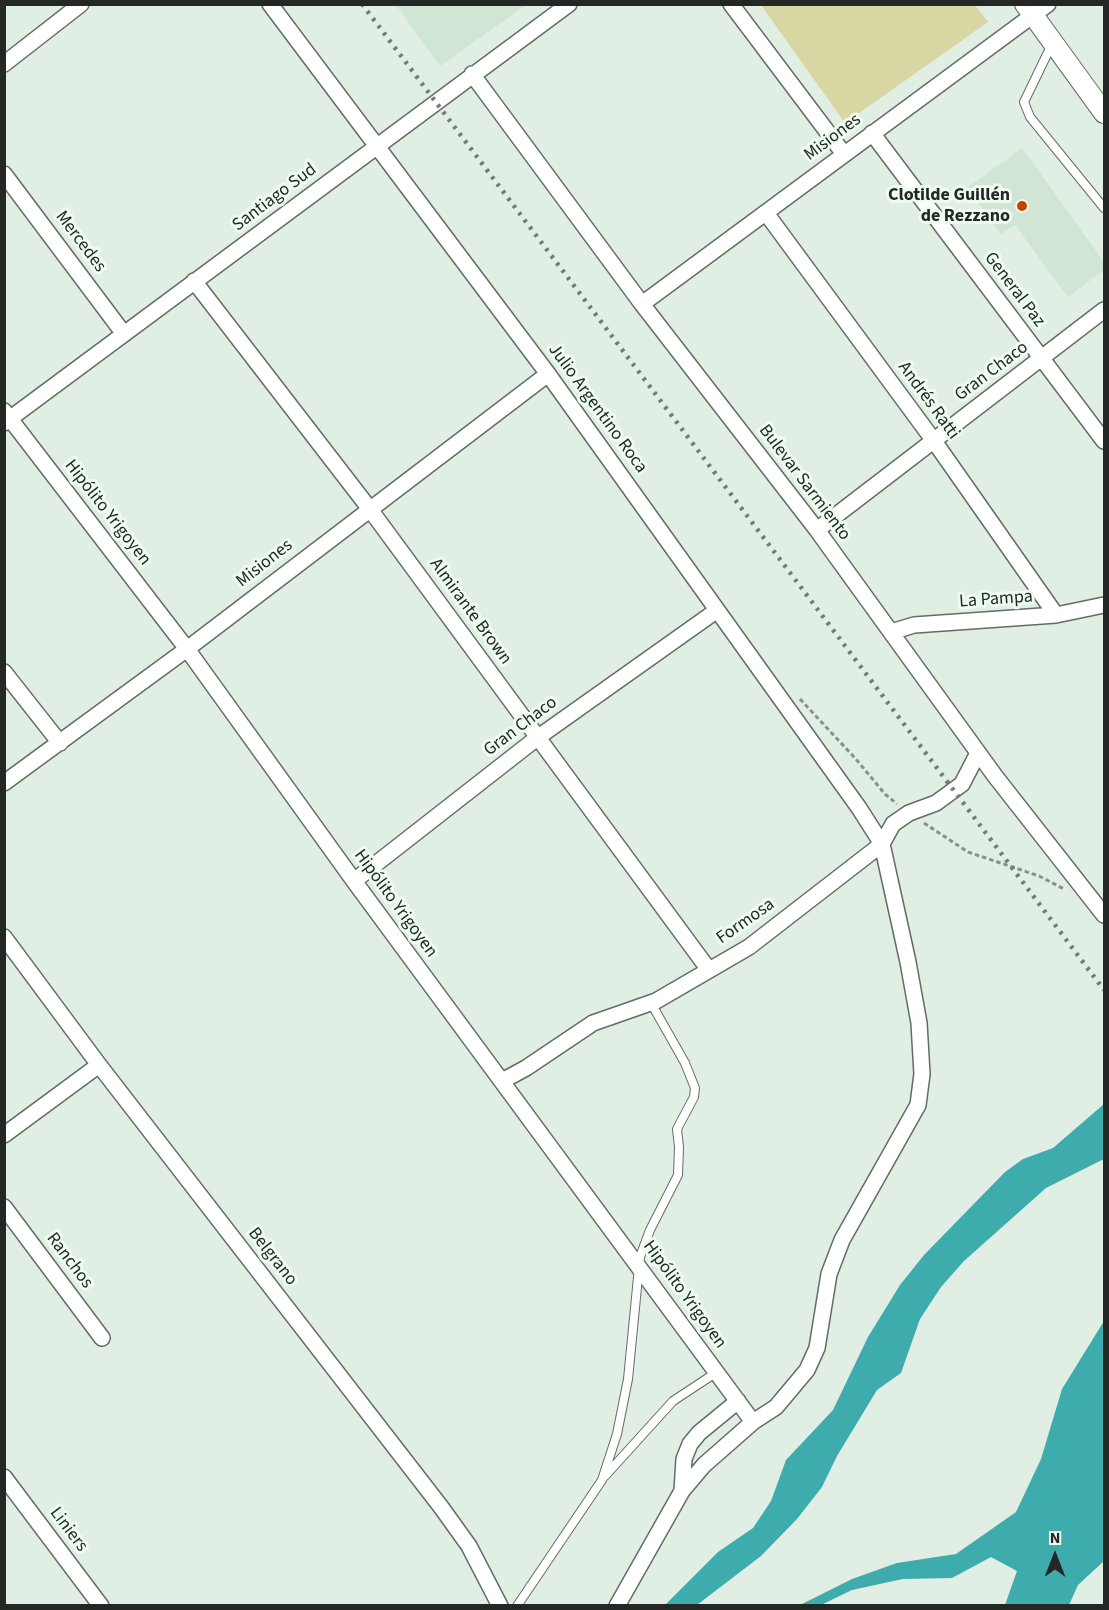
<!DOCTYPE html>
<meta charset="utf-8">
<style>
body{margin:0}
#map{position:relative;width:1109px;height:1610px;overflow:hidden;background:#e1eee3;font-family:"Source Sans 3",sans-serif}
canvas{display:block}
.frame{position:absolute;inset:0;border:6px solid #232824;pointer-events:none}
.north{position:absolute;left:1025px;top:1526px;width:60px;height:60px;-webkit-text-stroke:4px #eefbf0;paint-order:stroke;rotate:0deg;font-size:16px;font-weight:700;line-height:24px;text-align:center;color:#232824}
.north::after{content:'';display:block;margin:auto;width:21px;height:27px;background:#232824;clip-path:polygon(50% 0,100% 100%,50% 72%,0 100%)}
</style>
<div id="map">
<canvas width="1109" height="1610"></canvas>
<div class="frame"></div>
<div class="north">N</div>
</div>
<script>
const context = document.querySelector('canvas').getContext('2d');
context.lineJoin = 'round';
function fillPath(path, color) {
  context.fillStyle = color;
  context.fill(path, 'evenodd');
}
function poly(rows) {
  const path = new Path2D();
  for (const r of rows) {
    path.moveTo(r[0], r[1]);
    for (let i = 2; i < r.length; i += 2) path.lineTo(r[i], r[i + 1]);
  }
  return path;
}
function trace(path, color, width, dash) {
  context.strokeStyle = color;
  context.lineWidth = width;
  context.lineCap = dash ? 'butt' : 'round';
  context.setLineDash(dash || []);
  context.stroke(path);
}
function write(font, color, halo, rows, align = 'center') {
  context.font = font + ' "Source Sans 3",sans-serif';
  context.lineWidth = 6;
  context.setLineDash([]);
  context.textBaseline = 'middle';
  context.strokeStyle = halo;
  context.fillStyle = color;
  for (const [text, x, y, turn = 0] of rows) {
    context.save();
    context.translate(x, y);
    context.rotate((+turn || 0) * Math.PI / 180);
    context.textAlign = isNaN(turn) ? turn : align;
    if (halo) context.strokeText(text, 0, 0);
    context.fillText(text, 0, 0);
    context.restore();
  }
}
const built = poly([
 [396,5,526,5,440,66],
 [1022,148,1104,262,1104,270,1068,297,1015,225,1001,234,967,188]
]);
const green = poly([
 [761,5,975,5,988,22,845,123]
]);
const water = poly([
 [1104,1104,1104,1159,1046,1188,964,1261,941,1287,920,1319,901,1373,877,1390,837,1456,822,1487,797,1519,761,1556,697,1605,665,1605,718,1552,753,1528,771,1501,786,1460,833,1410,868,1337,900,1285,924,1255,1005,1172,1023,1159,1053,1148],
 [1104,1321,1104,1561,1078,1585,1069,1605,1005,1605,1017,1571,991,1557,952,1578,903,1579,852,1590,821,1605,800,1605,852,1579,897,1563,956,1554,1016,1512,1041,1459,1062,1389]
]);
const path = poly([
 [800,699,855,758,885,794,897,804],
 [924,823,968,852,1039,876,1064,889]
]);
const service = poly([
 [1052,44,1024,102,1030,117,1104,208],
 [605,1476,673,1401,717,1372],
 [517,1606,602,1480,617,1434,628,1379,640,1257,650,1230,678,1175,679,1147,677,1129,694,1097,695,1088,685,1063,651,1003]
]);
const minor = poly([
 [270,4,548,374,859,808,882,844,908,962,919,1023,922,1074,918,1105,842,1240,829,1274,817,1348,807,1370,776,1407,753,1422,704,1465,682,1491,617,1606],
 [731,4,844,154],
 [4,64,81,4],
 [472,74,642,304,817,530,995,776,1104,915],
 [872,133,1104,441],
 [4,174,124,334],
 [766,213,934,441,1056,615],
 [194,281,369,508,709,970],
 [642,304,1048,4],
 [4,411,187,649,354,881,753,1422],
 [4,423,569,4],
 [817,530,1104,310],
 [891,632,914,625,1056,615,1104,605],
 [4,672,60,743],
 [4,783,187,649,548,374],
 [354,881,537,738,716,611],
 [4,937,99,1065,441,1507,469,1546,500,1606],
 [502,1081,526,1068,593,1023,656,1001,749,947,882,844,893,824,909,813,936,803,962,784,978,753],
 [4,1135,99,1065],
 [4,1207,102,1338],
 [4,1477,101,1606],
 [682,1491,684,1459,690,1444,699,1433,738,1401]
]);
const tertiary = poly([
 [1025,4,1104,113]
]);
const rail = poly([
 [362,4,1104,990]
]);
const markers = [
 [1022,206,6,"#c84103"]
];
const streetNames = [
 ["Misiones",833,138,-37],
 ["Santiago Sud",275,198,-37],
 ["Mercedes",80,242,53],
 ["General Paz",1014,290,53],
 ["Gran Chaco",992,372,-37],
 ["Andrés Ratti",928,401,54],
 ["Julio Argentino Roca",597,409,54],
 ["Bulevar Sarmiento",804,483,53],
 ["Hipólito Yrigoyen",107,513,52],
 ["Misiones",265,564,-38],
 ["La Pampa",996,600,-4],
 ["Almirante Brown",470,612,54],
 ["Gran Chaco",521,727,-37],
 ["Hipólito Yrigoyen",395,904,54],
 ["Formosa",746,922,-35],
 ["Belgrano",272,1257,52],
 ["Ranchos",69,1261,53],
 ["Hipólito Yrigoyen",684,1295,54],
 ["Liniers",68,1530,53]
];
const poiNames = [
 ["Clotilde Guillén",1010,196],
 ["de Rezzano",1010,217]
];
fillPath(built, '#d1e5d4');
fillPath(green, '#d8d6a2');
fillPath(water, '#3eacad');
trace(service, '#626d64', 10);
trace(minor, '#626d64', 18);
trace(tertiary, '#626d64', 22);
trace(path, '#88928a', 3, [4.5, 3]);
trace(service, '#fff', 8);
trace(minor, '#fff', 15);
trace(tertiary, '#fff', 20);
trace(rail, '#737b74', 4.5, [3, 6]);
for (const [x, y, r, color] of markers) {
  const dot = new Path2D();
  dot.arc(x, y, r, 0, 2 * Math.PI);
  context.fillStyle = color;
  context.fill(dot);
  trace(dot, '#eefbf0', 2);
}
write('18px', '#232824', '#eefbf0', streetNames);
write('bold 18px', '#232824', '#eefbf0', poiNames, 'right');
</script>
